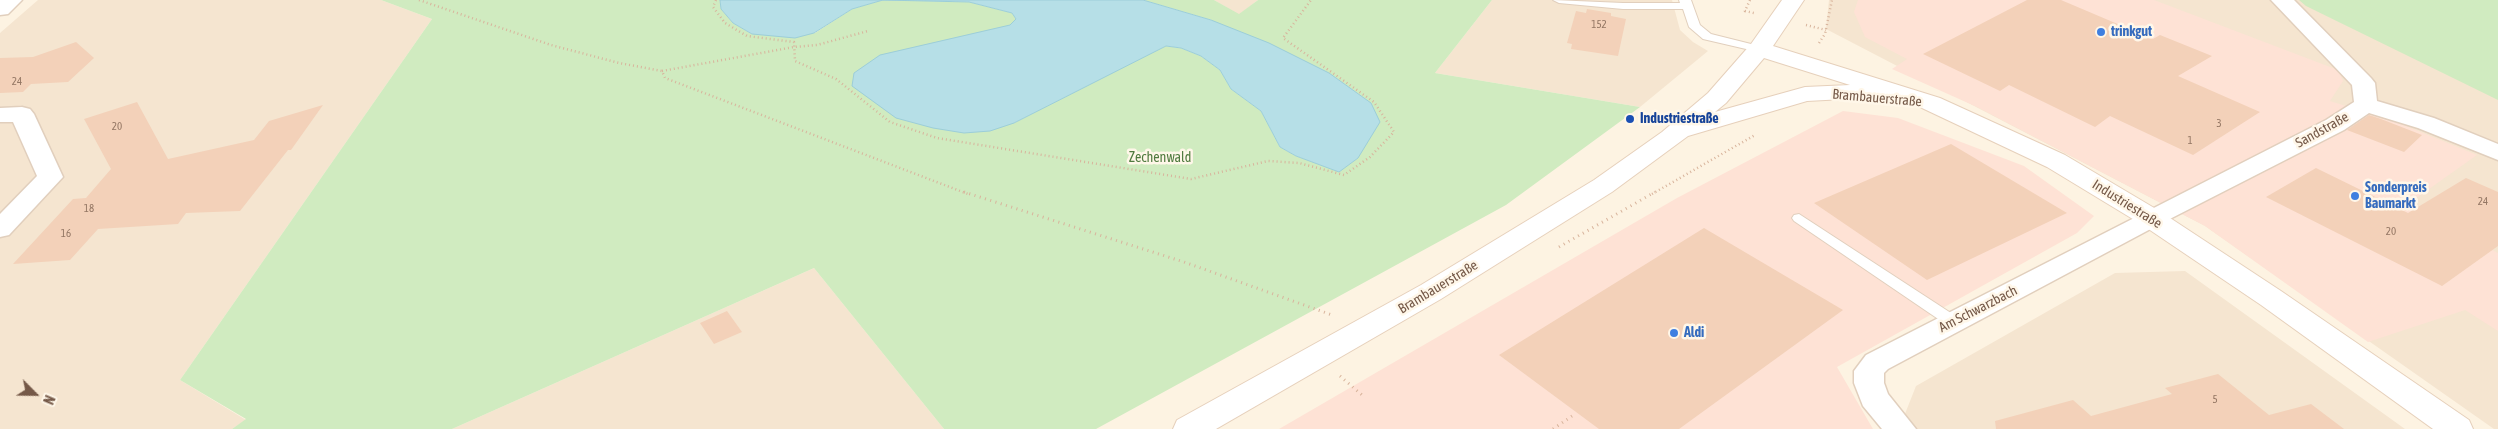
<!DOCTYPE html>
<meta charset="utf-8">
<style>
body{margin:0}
#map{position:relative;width:2498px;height:429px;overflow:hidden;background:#fdf3e2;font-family:"Asap Condensed",sans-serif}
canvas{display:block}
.north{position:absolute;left:10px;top:369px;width:50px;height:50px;-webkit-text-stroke:4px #fff7e9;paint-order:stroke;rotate:113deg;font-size:14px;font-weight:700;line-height:20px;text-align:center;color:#755948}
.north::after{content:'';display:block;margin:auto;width:18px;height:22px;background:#755948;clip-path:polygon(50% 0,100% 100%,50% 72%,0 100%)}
</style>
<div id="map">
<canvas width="2498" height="429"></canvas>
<div class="north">N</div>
</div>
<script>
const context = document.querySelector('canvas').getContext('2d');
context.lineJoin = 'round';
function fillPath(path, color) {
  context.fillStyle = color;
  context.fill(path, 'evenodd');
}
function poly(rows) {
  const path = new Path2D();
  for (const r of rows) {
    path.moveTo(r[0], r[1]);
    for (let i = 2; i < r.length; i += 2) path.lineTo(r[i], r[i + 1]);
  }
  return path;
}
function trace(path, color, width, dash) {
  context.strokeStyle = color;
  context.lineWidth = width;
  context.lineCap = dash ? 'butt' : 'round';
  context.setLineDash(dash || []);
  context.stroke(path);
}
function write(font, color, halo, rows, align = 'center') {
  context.font = font + ' "Asap Condensed",sans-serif';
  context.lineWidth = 5;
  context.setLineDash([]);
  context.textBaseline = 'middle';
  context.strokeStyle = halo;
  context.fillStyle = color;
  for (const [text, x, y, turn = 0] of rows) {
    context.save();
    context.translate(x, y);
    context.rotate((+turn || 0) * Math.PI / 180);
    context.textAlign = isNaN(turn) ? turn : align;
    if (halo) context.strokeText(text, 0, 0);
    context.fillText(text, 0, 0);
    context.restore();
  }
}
const residential = poly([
 [38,0,381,0,432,19,180,380,246,420,232,429,0,429,0,33],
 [1214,0,1258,0,1239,15],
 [1492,0,1672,0,1680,30,1693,42,1708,51,1640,107,1435,73],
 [1829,0,2498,0,2498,429,2494,429,2205,226,1826,29],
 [814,268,944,429,452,429],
 [2185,271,2405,429,1899,429,1916,386,2115,273]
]);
const commercial = poly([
 [1858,0,2154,0,2338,70,2343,81,2330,101,2396,122,2477,155,2405,206,2498,253,2498,331,2465,310,2368,342,2205,226,1977,107,1892,69,1907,59,1865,37,1854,12],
 [1843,111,1898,118,2024,166,2094,216,2077,233,1837,367,1873,429,1279,429,1677,198]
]);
const green = poly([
 [381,0,720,0,721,9,733,23,752,34,815,33,852,9,883,0,969,2,1012,13,1016,19,1011,25,1014,123,1147,54,1166,46,1181,48,1201,56,1220,70,1231,89,1261,111,1280,147,1296,156,1339,171,1358,158,1211,20,1143,0,1214,0,1239,14,1258,0,1492,0,1435,73,1640,107,1506,205,1096,429,944,429,814,268,452,429,232,429,246,419,180,380,432,19],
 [2299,0,2498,0,2498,100,2306,6]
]);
const water = poly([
 [720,0,1143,0,1211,20,1269,43,1329,73,1371,103,1380,122,1358,158,1339,172,1296,156,1280,147,1261,111,1231,89,1220,70,1201,56,1181,48,1166,46,1014,123,990,131,964,133,933,128,896,118,852,86,854,73,880,55,1010,25,1016,19,1012,13,969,2,883,0,852,9,814,33,795,38,752,34,733,23,721,9,720,0]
]);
const building = poly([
 [2027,0,2061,0,2153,39,2160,35,2212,56,2178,76,2260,112,2193,155,2110,116,2095,127,2009,85,2000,91,1923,54],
 [1587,9,1611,13,1611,16,1626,19,1618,56,1571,49,1572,44,1567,43,1576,11,1586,13],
 [76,42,94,58,68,82,31,84,23,92,0,93,0,58,33,57],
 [137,102,168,159,254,140,269,121,323,105,291,150,288,150,240,211,186,213,178,224,98,229,70,260,13,264,73,199,86,198,111,169,84,119],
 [2369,115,2381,119,2422,135,2404,152,2347,130],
 [1951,144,2067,213,1927,280,1814,203],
 [2316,168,2408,213,2466,178,2498,192,2498,246,2442,286,2266,197],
 [1704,228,1843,310,1679,429,1599,429,1499,355],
 [727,311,742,332,714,344,700,323],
 [2218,374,2269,415,2311,404,2344,429,1996,429,1995,421,2073,400,2091,416,2172,394,2165,388]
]);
const pathFar1 = poly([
 [419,0,551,45,619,63,662,71,665,78,968,194],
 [716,0,713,7,725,23,747,36,794,42,795,61,836,79,890,122,937,138,1191,179,1268,161,1299,163,1344,175,1370,157,1394,132,1374,102,1283,38,1311,0],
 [1750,0,1745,11,1754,13],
 [1806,25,1826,30],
 [1819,43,1825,34,1832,0],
 [662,71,794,47,817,45,868,31],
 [1652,194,1755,135]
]);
const path = poly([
 [964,192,1184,262,1332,315],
 [1559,247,1655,192],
 [1340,376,1362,395],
 [1553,429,1575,414]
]);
const service = poly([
 [1553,0,1623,3,1680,3,1679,0,1691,0,1700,25,1711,34,1763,47,1765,49,1759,52,1703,39,1689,27,1683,9,1623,9,1559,3,1553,0],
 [1799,214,1957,317,1960,321,1957,325,1947,325,1794,221,1792,218,1794,215,1799,214]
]);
const minor = poly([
 [0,0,22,0,8,14,0,15,0,0],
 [2271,0,2294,0,2371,78,2375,83,2377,101,2434,118,2498,144,2498,160,2418,128,2369,113,2344,130,2160,224,1888,369,1884,373,1884,383,1888,394,1916,429,1882,429,1863,406,1854,383,1854,371,1866,355,2326,120,2354,102,2352,85,2271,0],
 [22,107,30,109,34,114,63,177,9,235,0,237,0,214,37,176,13,122,0,122,0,108,22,107]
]);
const secondary = poly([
 [1782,0,1804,0,1773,46,1940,98,2065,155,2161,212,2281,291,2469,420,2473,429,2433,429,2261,305,2141,224,2047,167,1922,108,1882,95,1879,100,1870,102,1844,99,1807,101,1688,136,1612,192,1441,299,1216,429,1173,429,1177,420,1421,285,1594,180,1662,132,1708,93,1751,44,1782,0],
 [1764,58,1850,85,1805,87,1715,112,1726,103,1764,58]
]);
const markers = [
 [2101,32,5,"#3f7fe0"],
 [1630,119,5,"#1a4fb4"],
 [2355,196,5,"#3f7fe0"],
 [1674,333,5,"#3f7fe0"]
];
const numberNames = [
 ["152",1599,25],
 ["24",17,82],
 ["3",2219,124],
 ["20",117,127],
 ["1",2190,141],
 ["24",2483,202],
 ["18",89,209],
 ["20",2391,232],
 ["16",66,234],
 ["5",2215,400]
];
const shopNames = [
 ["trinkgut",2111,32],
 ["Sonderpreis",2365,188],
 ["Baumarkt",2365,204],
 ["Aldi",1684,333]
];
const streetNames = [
 ["Brambauerstraße",1877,98,5],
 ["Sandstraße",2322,130,-29],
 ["Industriestraße",2127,204,32],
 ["Brambauerstraße",1438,287,-31],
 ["Am Schwarzbach",1978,309,-27]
];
const transitNames = [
 ["Industriestraße",1640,119]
];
const parkNames = [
 ["Zechenwald",1160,158]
];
fillPath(residential, '#f5e5d0');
fillPath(commercial, '#fee2d5');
fillPath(green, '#d0ebc0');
fillPath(water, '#b6dfe7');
trace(water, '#9cced9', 1);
fillPath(building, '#f3d1b9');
trace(service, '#e1cfbd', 2);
trace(minor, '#e1cfbd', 3);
trace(secondary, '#e6d0bb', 2);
trace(pathFar1, '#d8b49c', 2.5, [1, 3]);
trace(path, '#d8b49c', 3, [1, 4.5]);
fillPath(service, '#fff');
fillPath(minor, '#fff');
fillPath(secondary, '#fff');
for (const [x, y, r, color] of markers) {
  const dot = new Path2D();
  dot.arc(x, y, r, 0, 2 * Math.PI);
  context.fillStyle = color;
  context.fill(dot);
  trace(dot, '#fff7e9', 2);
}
write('11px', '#947764', null, numberNames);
write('bold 14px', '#366cbe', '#fff7e9', shopNames, 'left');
write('14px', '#755948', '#fff7e9', streetNames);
write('bold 14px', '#164399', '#fff7e9', transitNames, 'left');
write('14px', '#507b3f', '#fff7e9', parkNames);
</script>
